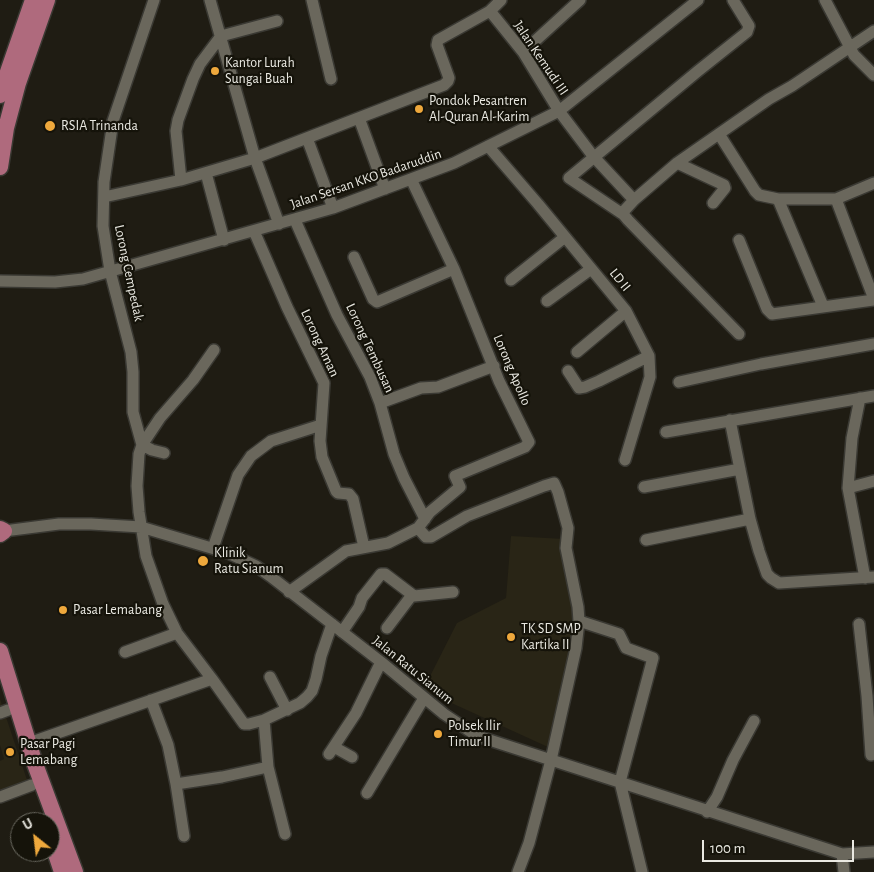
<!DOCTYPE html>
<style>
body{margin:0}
#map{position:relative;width:874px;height:872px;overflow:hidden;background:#1f1c13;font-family:"Alegreya Sans",sans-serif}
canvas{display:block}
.north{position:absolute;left:10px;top:812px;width:50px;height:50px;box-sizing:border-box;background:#15130a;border:1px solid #6a6960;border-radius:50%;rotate:331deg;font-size:14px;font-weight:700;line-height:20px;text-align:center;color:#eae9e2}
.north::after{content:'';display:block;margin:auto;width:18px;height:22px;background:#eea83c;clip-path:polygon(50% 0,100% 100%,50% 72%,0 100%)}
.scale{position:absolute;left:702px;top:840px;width:152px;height:22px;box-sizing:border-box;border:2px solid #eae9e2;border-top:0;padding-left:6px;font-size:15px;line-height:18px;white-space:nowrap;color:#eae9e2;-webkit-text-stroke:4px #15130a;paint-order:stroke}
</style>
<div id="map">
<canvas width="874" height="872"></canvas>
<div class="north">U</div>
<div class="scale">100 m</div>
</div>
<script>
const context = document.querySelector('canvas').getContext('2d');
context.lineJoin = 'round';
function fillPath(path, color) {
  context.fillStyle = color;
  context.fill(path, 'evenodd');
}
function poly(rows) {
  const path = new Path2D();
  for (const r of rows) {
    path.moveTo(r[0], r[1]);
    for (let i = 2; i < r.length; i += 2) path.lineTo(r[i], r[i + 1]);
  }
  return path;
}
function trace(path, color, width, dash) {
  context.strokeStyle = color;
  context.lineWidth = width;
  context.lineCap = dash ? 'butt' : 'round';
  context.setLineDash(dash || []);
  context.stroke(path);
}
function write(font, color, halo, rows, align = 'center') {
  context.font = font + ' "Alegreya Sans",sans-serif';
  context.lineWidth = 4.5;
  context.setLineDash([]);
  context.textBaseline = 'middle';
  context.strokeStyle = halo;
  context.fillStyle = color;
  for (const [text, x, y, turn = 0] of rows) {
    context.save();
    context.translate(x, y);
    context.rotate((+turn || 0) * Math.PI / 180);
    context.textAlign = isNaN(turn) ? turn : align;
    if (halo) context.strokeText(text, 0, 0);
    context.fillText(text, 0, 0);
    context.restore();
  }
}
const built = poly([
 [511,536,564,539,574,603,570,651,548,747,423,690,457,623,506,598],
 [0,699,28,783,0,792,0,761,4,759,0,745]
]);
const minor = poly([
 [154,0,113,121,104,182,103,226,110,271,131,352,133,372,133,412,142,445,139,454,137,486,139,512,146,556,163,604,177,633,212,679],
 [210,0,255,158,279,224],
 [312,0,331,79],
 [501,0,490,11,523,52,559,111,593,156,634,200],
 [825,0,854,55,874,75],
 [523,52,580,0],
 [359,118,385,189],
 [719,134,755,191,759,195,778,199,836,199,874,183],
 [307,138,333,208],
 [488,146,538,204,626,311,649,356,650,377,625,460],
 [677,163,724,185,725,188,713,203],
 [206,173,224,240],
 [181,180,176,131,178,120,193,79,200,64,221,36,277,21],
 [104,197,181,180,255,158,444,85,448,81,449,78,437,45,438,40,490,11],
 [778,199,823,306],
 [836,199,874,299],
 [624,215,569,178,698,71,747,32,749,26,733,0],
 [295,220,337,315,370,377,380,403,394,454,404,478,425,519],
 [254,231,287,307,324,383,320,441,322,457,336,491,338,493,349,494,353,499,364,547],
 [739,240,767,309,772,314,874,300],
 [354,257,373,299,377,302,454,269],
 [511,280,565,237],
 [0,281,55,282,83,279,333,208,454,163,559,111,698,0],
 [547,301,591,269],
 [739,334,628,220,623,214,624,211,634,200,677,163,769,99,792,86,874,31],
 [577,352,626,311],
 [568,371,579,388,585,387,599,381,649,356],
 [679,382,761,364,874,344],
 [380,403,421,388,438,387,494,366],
 [730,420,750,519,759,551,767,574,771,578,779,583,874,577],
 [666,432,874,396],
 [164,453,152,450,142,445,160,418,193,380,214,350],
 [644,487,740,469],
 [848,488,852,438,860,398],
 [418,528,426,537,431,537,467,516,544,486,554,483,558,492,568,528,566,548,578,607,579,621,576,648,551,760,529,843,518,872],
 [4,531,59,524,91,524,141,527,228,553,256,566,270,576,381,662,444,714,477,736,842,854,874,852],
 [646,540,750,519],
 [213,548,238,475,251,456,271,441,321,425],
 [865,578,848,488,874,481],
 [289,592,346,551,388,543,418,528,430,512,460,487,455,476,525,447,529,442,499,381,454,269,411,179],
 [579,621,619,634,626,648,653,658,620,782,642,872],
 [859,624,867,696,871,755],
 [387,628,412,595],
 [342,632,359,607,362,598,381,574,385,574,414,596,453,592],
 [125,652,177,633],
 [270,677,287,710],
 [151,700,168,745,176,784,222,777,268,767,264,720],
 [0,713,8,710],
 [29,743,212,679,244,724,249,724,264,720,300,703,307,697,312,691,316,679,321,656,332,624],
 [334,747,352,757],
 [329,754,356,713,381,662],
 [268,767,285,834],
 [176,784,184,836],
 [367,793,424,698],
 [0,797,32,785],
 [707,812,717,797,733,760,754,721],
 [842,854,844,872]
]);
const highway = poly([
 [0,95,33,0],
 [0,167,6,128,18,83,47,0],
 [0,529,4,531,0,534],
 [0,651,35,764,75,872],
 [50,836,62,872]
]);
const markers = [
 [215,71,5,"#eea83c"],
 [419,109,5,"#eea83c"],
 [50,126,6,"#eea83c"],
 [203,561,6,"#eea83c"],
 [63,610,5,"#eea83c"],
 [511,637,5,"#eea83c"],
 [438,734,5,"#eea83c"],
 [10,752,5,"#eea83c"]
];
const streetNames = [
 ["Jalan Kemudi III",541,58,56],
 ["Jalan Sersan KKO Badaruddin",366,179,-19],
 ["Lorong Cempedak",129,273,78],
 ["LD II",620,280,51],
 ["Lorong Aman",320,343,65],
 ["Lorong Tembusan",370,348,65],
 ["Lorong Apollo",512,370,67],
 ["Jalan Ratu Sianum",413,670,39]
];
const poiNames = [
 ["Kantor Lurah",225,63],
 ["Sungai Buah",225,79],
 ["Pondok Pesantren",429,101],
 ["Al-Quran Al-Karim",429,117],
 ["RSIA Trinanda",61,126],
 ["Klinik",214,553],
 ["Ratu Sianum",214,569],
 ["Pasar Lemabang",73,610],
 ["TK SD SMP",521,629],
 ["Kartika II",521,645],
 ["Polsek Ilir",448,726],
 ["Timur II",448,742],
 ["Pasar Pagi",20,744],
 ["Lemabang",20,760]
];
fillPath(built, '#292516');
trace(minor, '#3a3933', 14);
trace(highway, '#3a3933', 19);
trace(minor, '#6a675c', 11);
trace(highway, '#af6a7d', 16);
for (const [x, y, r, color] of markers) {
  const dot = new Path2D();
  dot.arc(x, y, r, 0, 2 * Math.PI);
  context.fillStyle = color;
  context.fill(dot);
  trace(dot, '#15130a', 2);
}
write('14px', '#eae9e2', '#15130a', streetNames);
write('14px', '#eae9e2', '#15130a', poiNames, 'left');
</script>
